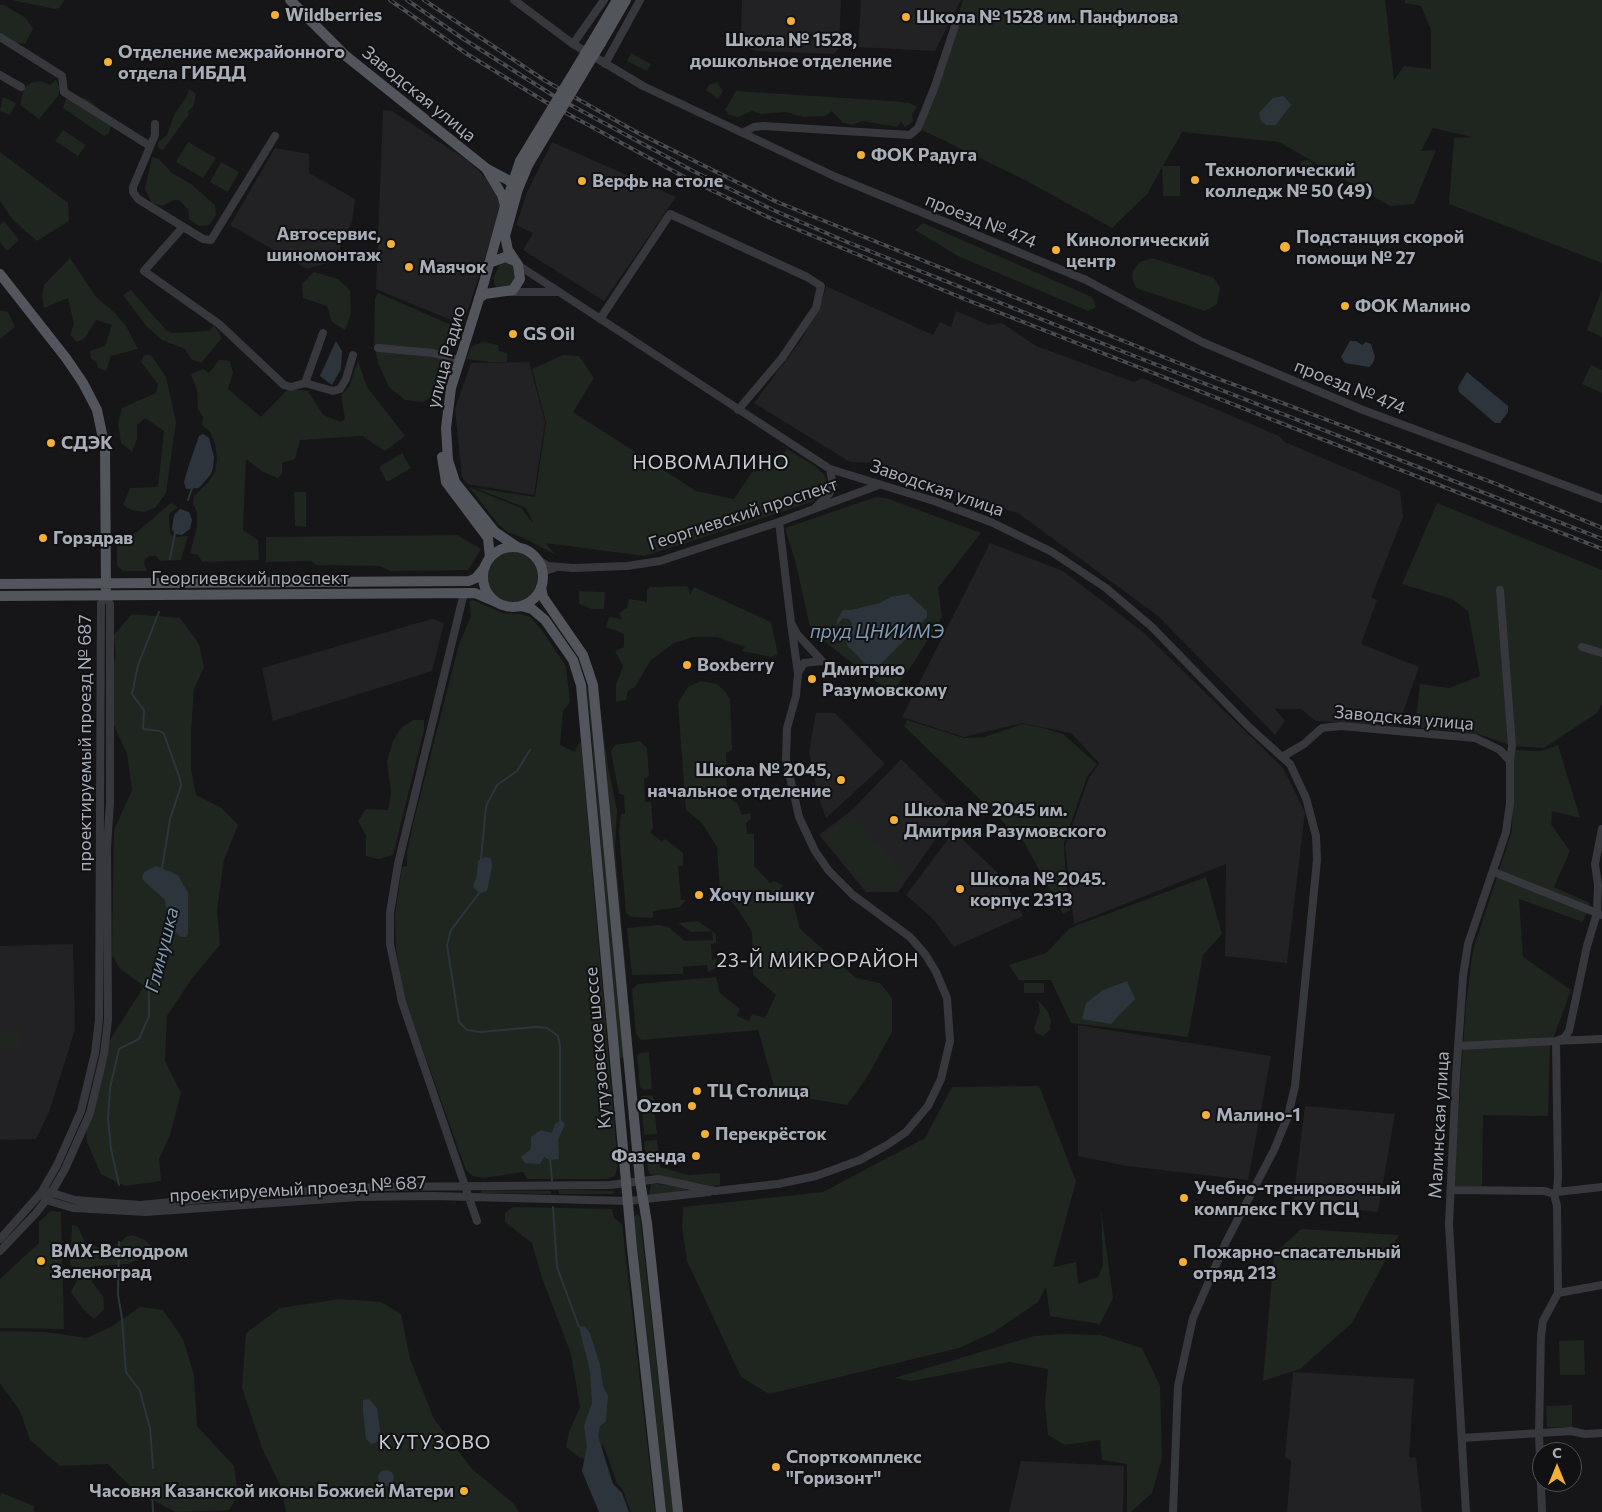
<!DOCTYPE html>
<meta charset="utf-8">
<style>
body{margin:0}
#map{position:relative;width:1602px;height:1512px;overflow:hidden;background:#161618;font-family:Commissioner,sans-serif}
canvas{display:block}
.north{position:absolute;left:1532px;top:1442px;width:50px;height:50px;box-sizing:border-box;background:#111113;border:1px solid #4d4f55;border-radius:50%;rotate:0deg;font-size:14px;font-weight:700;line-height:20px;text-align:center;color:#a8adb8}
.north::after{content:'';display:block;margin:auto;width:18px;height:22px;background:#f2b134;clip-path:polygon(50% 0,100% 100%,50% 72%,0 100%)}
</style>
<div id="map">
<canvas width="1602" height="1512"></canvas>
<div class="north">С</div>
</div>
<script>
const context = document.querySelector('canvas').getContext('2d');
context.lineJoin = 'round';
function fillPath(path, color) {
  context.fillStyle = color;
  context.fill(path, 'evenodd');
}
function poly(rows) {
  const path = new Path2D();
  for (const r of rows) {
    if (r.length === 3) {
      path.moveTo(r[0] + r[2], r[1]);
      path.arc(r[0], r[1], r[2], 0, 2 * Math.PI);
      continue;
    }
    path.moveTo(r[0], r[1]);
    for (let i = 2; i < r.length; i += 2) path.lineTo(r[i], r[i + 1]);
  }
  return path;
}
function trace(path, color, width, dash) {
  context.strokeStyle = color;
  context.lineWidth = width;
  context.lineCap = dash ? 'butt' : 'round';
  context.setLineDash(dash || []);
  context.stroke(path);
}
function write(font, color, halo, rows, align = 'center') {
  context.font = font + ' Commissioner,sans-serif';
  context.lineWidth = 4;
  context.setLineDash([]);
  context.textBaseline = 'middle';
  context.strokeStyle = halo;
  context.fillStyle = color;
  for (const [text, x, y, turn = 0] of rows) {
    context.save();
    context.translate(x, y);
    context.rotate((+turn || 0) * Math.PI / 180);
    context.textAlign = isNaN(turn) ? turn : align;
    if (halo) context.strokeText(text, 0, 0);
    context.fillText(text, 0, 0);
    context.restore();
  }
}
const built = poly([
 [742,0,841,0,839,48,834,54,755,51,741,43],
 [861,0,961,0,935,51,858,47],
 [383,110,392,111,467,160,482,174,495,191,501,208,463,325,376,289],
 [552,142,676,197,604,301,523,250,533,233,516,225,528,190],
 [275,148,309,154,309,173,355,199,352,222,334,261,307,269,230,225],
 [826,286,933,335,940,322,951,327,956,311,989,325,1002,323,1036,346,1134,382,1142,378,1279,436,1285,442,1400,491,1403,517,1371,598,1377,600,1361,644,1419,667,1398,726,1316,721,1301,709,1275,709,1285,721,1275,735,1158,616,1018,513,868,470,877,463,850,462,754,403,801,340,822,301],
 [529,362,545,422,534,495,467,484,462,477,455,409,471,363],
 [990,543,1063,571,1144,633,1283,768,1305,812,1287,963,1225,956,1226,864,1074,924,1065,846,1088,780,1099,763,1071,733,1022,723,964,737,902,717],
 [432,619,444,623,432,671,273,721,262,668],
 [816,713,835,713,885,764,826,818,818,796,809,751],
 [901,759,955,812,898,892,866,892,819,835,852,810],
 [954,831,1003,878,1023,916,954,947,933,919,906,895],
 [73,944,75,1030,49,1112,36,1139,0,1140,0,946],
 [1078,1025,1271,1056,1248,1180,1127,1166,1078,1156],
 [1305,1106,1395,1114,1378,1212,1293,1202],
 [1293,1372,1414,1379,1409,1457,1416,1458,1422,1512,1287,1512,1291,1461,1285,1457],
 [1021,1461,1124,1466,1123,1512,1009,1512]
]);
const green = poly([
 [12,0,65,0,59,8,55,9],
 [963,0,1385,0,1394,80,1404,66,1431,69,1431,30,1421,6,1405,3,1405,0,1602,0,1602,263,1449,204,1454,138,1472,137,1433,128,1421,151,1436,150,1414,204,1390,206,1279,142,1182,132,1163,166,1180,166,1180,196,1163,196,1162,167,1148,193,1112,228,1025,180,922,130],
 [0,5,4,5,26,18,33,29,25,44,13,42,4,38,0,32],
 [631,53,651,64,647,71,627,61],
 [56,80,60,89,58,96,39,119,20,105,24,88,32,82,41,81,50,85],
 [717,82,723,91,718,99,706,90,709,85],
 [189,89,196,94,193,107,188,111,189,114,163,150,158,148,158,142,167,135,175,113,187,96],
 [736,91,891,101,910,103,917,107,912,114,913,122,905,127,901,122,897,127,862,121,853,125,843,123,832,111,825,116,803,117,786,112,761,114,752,111,738,117,729,115,725,110],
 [67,95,74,95,89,100,99,109,111,126,109,133,104,136,63,108],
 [3,97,16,103,10,115,0,111],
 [63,130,86,145,78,156,55,141],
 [188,142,216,158,203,178,176,162],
 [0,152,68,203,69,221,37,241,13,220,0,201],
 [152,157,159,159,172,173,191,184,215,205,216,215,209,225,199,226,189,219,188,209,180,201,174,200,162,206,152,203,145,189],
 [1306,167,7],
 [221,162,239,172,228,192,210,182],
 [4,221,19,240,7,251,0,242,0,225],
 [923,223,1092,297,1096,307,1088,311,958,256,915,230],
 [70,258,96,297,114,312,126,326,138,349,111,356,106,371,98,368,96,361,91,359,90,351,105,346,112,325,96,320,85,338,77,342,70,335,74,324,68,298,44,308,42,296,44,285],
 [1152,258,1214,278,1220,288,1217,304,1205,311,1136,288,1132,277,1133,271,1140,262],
 [501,262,511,262,518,271,514,285,500,290,495,286,493,279],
 [314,272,338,279,350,290,351,314,345,330,332,322,327,306,303,298,302,284],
 [1602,289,1602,337,1587,330],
 [131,290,166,330,172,333,209,331,214,325,222,338,201,363,191,359,185,349,162,340,147,327,123,295],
 [378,293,456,327,443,378,435,395,423,402,405,400,389,387,378,363,374,342,375,298],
 [0,310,8,312,15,327,0,339],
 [483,342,498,345,499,351,507,353,507,362,490,362,466,359,472,346],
 [144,355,151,355,166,377,176,422,166,493,155,508,144,512,132,510,123,505,130,488,158,487,164,431,145,418,137,425,137,439,132,452,121,443,118,423,122,408,156,393,158,384,141,362],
 [563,355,579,356,594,378,573,412,696,491,734,499,752,472,773,468,787,449,815,466,825,476,827,485,812,502,645,556,545,543,556,555,522,537,509,533,499,525,469,487,521,508,534,524,526,508,475,488,535,497,546,422,532,369],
 [219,360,230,361,233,373,228,389,261,417,288,389,308,391,323,415,341,422,345,419,341,395,349,387,358,361,367,387,405,436,385,451,362,436,300,440,295,459,282,463,282,474,278,478,263,472,246,459,243,530,258,540,259,560,202,562,198,555,190,553,197,527,197,512,193,503,194,496,208,483,215,472,217,459,215,444,210,432,202,425,203,417,198,409,197,390,191,374,203,369,209,373],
 [1591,365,1602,370,1602,393,1582,384],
 [402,453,411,468,387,482,379,467],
 [294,492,306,492,306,527,295,526],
 [876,497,886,498,981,533,938,588,942,617,909,670,891,693,824,641,810,627,796,564,785,528],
 [171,503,178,507,169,514,170,534,176,537,188,536,181,560,160,561,156,556,150,556,145,559,144,563,147,571,123,571,117,565,117,543,121,537,128,537,137,532],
 [1437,503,1602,570,1602,704,1597,713,1544,748,1512,746,1479,734,1415,727,1420,684,1449,688,1480,676,1468,611,1452,599,1402,584],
 [457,535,481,549,468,570,391,571,379,566,316,565,311,561,266,562,266,537],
 [513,577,25],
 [687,586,689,589,690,595,694,587,771,622,778,654,772,657,742,651,745,647,717,637,693,637,674,643,650,661,635,687,628,691,626,700,616,702,616,685,623,666,615,651,624,647,624,634,606,627,609,617,622,619,619,613,627,608,629,599,647,602,647,590,650,587],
 [579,591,605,592,604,609,592,609,579,604],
 [473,600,502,613,521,614,530,617,541,629,566,666,570,702,563,711,560,745,575,752,578,744,581,743,618,1166,615,1176,607,1179,527,1179,523,1172,484,1178,473,1176,466,1170,404,997,396,949,395,915,402,867,407,866,407,853,413,824,459,644,471,616,469,601],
 [132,614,180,618,199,644,204,667,194,689,191,731,191,769,196,795,220,807,238,825,224,860,217,910,220,945,193,977,167,1016,165,1061,181,1093,170,1135,159,1159,161,1181,125,1186,101,1174,87,1142,86,1129,108,1043,144,986,120,969,112,955,114,830,132,790,127,754,112,721,111,671,116,657,114,635],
 [701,681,716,684,725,691,730,699,732,750,726,753,727,791,730,799,737,803,742,815,750,813,751,819,746,823,747,834,754,834,754,866,770,883,774,881,783,885,779,891,793,902,800,929,856,978,880,983,892,998,892,1032,866,1079,847,1105,776,1093,758,1030,641,1040,636,1034,632,989,638,984,716,977,720,993,740,1009,737,1016,749,1021,752,1014,765,1018,776,995,753,975,752,932,737,908,720,891,717,847,702,823,686,810,678,703,688,687],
 [587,686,590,688,624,1058,621,1058,619,1056],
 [599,701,608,766,617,810,615,847,643,1169],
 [413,720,424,720,424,730,393,855,379,859,366,856,366,836,358,821,366,809,388,810,391,794,387,761,393,741,401,728],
 [907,720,964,738,984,737,1022,724,1039,727,1063,734,1097,764,1087,777,1064,843,1066,884,1070,910,1063,914,1024,842,904,726],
 [640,741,647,748,649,776,644,779,645,802,651,802,653,828,650,832,662,842,665,839,683,853,683,866,678,866,681,900,686,900,680,907,653,911,653,918,632,917,626,913,619,832,621,814,625,814,624,795,619,794,611,751,615,745],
 [1558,745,1580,818,1552,811,1551,824,1570,851,1554,887,1590,903,1583,922,1519,899,1523,957,1571,990,1550,1047,1548,1116,1483,1115,1482,1186,1453,1186,1466,1004,1473,950,1512,831,1514,750,1541,751],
 [851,813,904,876,892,890,869,888,825,837],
 [1206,877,1222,934,1203,955,1188,1037,1071,1023,1051,980,1019,980,1009,965,1046,953,1070,928],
 [698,921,712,931,716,934,716,943,711,944,712,960,717,959,714,969,708,972,707,965,683,967,683,974,632,975,627,928,659,925,668,927,685,941,713,940,712,931,691,932,678,923],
 [1024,983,1044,983,1044,993,1024,993],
 [1038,1000,1048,1012,1051,1021,1050,1030,1043,1036,1036,1033,1034,1028,1040,1011],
 [0,1032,20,1032,20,1047,0,1047],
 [649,1052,652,1089,644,1090,640,1087,637,1056,639,1053],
 [1039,1086,1076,1181,1053,1267,1076,1262,1078,1284,1098,1277,1103,1265,1101,1209,1113,1298,1100,1324,1050,1316,1046,1287,1038,1302,994,1332,959,1348,769,1394,741,1377,687,1261,682,1227,683,1207,823,1192,925,1138,952,1087],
 [653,1095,657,1134,644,1135,641,1096],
 [657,1140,660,1167,688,1175,717,1173,720,1174,720,1185,712,1186,650,1174,648,1170,644,1143,646,1141],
 [651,1183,685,1188,687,1191,649,1196],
 [481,1190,551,1191,551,1194,481,1193],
 [559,1190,611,1191,616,1192,611,1194,559,1194],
 [513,1207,612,1209,614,1218,622,1224,655,1512,631,1512,622,1488,617,1484,603,1444,596,1459,580,1458,566,1447,569,1432,580,1407,571,1354,542,1278,532,1243,505,1222,505,1213],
 [51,1211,61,1212,64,1329,0,1328,0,1279,39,1243,39,1222],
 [637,1214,640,1216,673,1512,665,1512,634,1217],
 [72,1225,78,1227,85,1242,102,1249,116,1246,126,1237,132,1235,145,1240,152,1247,150,1254,128,1264,94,1266,92,1282,103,1296,104,1309,94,1319,83,1309,71,1292,77,1280,70,1263],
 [1301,1229,1399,1235,1352,1323,1300,1369,1263,1381,1274,1254],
 [340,1299,381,1302,401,1314,410,1359,434,1419,472,1469,513,1503,519,1512,286,1512,281,1487,262,1448,242,1388,246,1333,280,1308],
 [140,1307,163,1310,183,1339,194,1375,197,1426,234,1466,238,1495,229,1510,176,1512,136,1492,108,1464,60,1466,30,1440,20,1411,0,1383,0,1331,46,1332,86,1338,111,1327],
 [1062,1334,1101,1335,1142,1348,1160,1386,1162,1458,1152,1493,1131,1512,1127,1512,1127,1464,1102,1460,1100,1440,1065,1445,1048,1435,1045,1403,1048,1369,1010,1362,911,1381,894,1378,1034,1336],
 [1584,1340,1585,1375,1560,1375,1559,1341],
 [1572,1405,1572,1427,1547,1427,1546,1406],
 [2,1493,34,1506,34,1512,0,1512,0,1496]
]);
const water = poly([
 [1284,96,1291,105,1276,125,1266,125,1261,121,1259,113,1273,98],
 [336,341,342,351,341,369,332,385,320,376],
 [1350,341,1356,341,1362,345,1366,342,1371,344,1375,357,1373,363,1369,367,1345,363,1341,357],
 [1467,372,1508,406,1508,412,1500,423,1495,423,1459,392,1458,387],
 [203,434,209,438,214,457,213,468,211,474,199,488,186,489,184,482,189,465,199,436],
 [180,509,189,512,192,520,190,529,182,535,175,534,172,529,174,515],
 [908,594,927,611,927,617,873,672,847,645,845,636,851,629,852,623,849,619,843,618,837,625,837,620,843,610,851,610,880,603,891,597],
 [485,857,491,858,492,867,487,891,480,893,473,887,477,874,478,861],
 [156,866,178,875,188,893,188,934,186,937,181,937,170,927,165,900,142,879,144,872],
 [1127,981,1135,999,1111,1024,1082,1019,1086,1003,1103,990],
 [561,1120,565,1124,558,1140,559,1159,550,1160,544,1157,540,1164,525,1163,521,1157,531,1149,531,1137,541,1130,552,1133,555,1124],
 [584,1326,590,1333,600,1365,603,1386,608,1396,606,1421,600,1426,598,1436,613,1484,622,1493,629,1512,599,1512,582,1471,587,1446,584,1426,592,1403,590,1371,579,1327],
 [369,1399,377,1408,381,1437,377,1442,371,1444,366,1439,363,1412,363,1400],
 [386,1478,8]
]);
const stream = poly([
 [188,500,192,488],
 [170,559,175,533],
 [159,612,138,665,132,694,144,710,143,729,160,731,164,734,180,779,181,786,170,819,162,869],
 [481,859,486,806,497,785,517,771,530,750],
 [480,892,451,930,447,945,459,1022,467,1030,481,1032,536,1027,547,1028,558,1036,560,1046,560,1122],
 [550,1158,552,1181],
 [119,1185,111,1149,108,1119,110,1088,119,1049,139,1039,149,1016,149,988,161,960,170,925],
 [553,1207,557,1267,579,1327],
 [119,1242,118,1295,122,1318,126,1372,140,1391,150,1428,153,1468],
 [152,1491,153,1512]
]);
const minor = poly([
 [514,0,573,44,643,86,836,177,1086,280,1202,342,1363,410,1602,499],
 [0,37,62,76,64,92,150,146],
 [573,44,604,0],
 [605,64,640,0],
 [0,75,21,87],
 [155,124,155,135,133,187,133,192,138,199,203,239,211,240,275,136],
 [744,132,754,127,763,126,910,135,918,128,935,86,955,26],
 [183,227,144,271,219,324,284,385,291,387,305,383,323,333],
 [518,265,830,469,934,501,991,522,1052,552,1106,588,1152,627,1249,727,1282,757,1304,744,1322,728,1341,726,1475,738,1500,750,1510,761,1510,803,1506,832,1468,944,1463,976,1456,1077,1449,1224,1466,1512],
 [508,292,559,292],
 [600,319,670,214,807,277,821,286,816,308,782,358,738,410],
 [378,348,433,353,459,360],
 [305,383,333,391,340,389,346,379,353,355],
 [816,507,829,494,833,485,830,469],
 [779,522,791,623,797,634,822,661],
 [537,559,548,566,573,568,627,566,660,561,779,522,879,485],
 [543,576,545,571,554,568],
 [1500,590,1512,746,1510,761],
 [464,593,398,864,390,913,390,944,402,1002,477,1221],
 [1582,647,1602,653],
 [798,673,804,663,822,661],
 [1494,872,1602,915],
 [1459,1046,1556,1041,1564,1038,1569,1031,1587,946,1597,913,1598,885,1595,864,1602,829],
 [43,1190,75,1200,140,1205,258,1194,378,1187,610,1185,658,1179,715,1191,778,1184,816,1176,860,1160,887,1145,906,1132,928,1106,941,1079,950,1041,947,998,936,972,925,954,910,937,853,895,829,871,815,851,799,817,786,759,787,728,796,696,798,674,791,623],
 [1451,1190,1545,1191,1554,1194,1557,1206,1558,1293],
 [1557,1192,1602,1187],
 [41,1193,46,1200,73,1208,146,1212,358,1197,433,1196,628,1201,709,1192],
 [1554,1194,1557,1192,1558,1176,1556,1041,1602,1039],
 [0,1239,41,1193,57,1165,81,1111,95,1053,99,1020,101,603,106,595],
 [0,1251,36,1213,50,1195,65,1169,90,1113,104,1054,108,1020,107,847,110,803,110,604,106,595],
 [1558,1293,1602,1285],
 [1462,1438,1571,1431,1585,1434,1602,1433],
 [1173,1512,1178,1386,1193,1318,1226,1242,1274,1150,1288,1116,1295,1086,1317,860,1316,836,1306,798,1290,764,1282,757],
 [1542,1512,1539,1433,1541,1336,1543,1321,1558,1293]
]);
const major = poly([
 [290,0,346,56,487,169,508,180,518,188],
 [594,39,617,0],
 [601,43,626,0],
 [487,170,502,195,505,206],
 [489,263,505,257,512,260],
 [0,274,66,358,83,383,97,410,105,448,106,589],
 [479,298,485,294,513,290,520,279,518,265,508,250,505,236,518,189,528,165],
 [442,457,446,482,488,538,490,558],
 [517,547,495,532,455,482,448,460,446,428,451,388,483,286,505,206,520,161],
 [513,577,30],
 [0,584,469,581,476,578,485,567],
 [541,587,543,597,583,655,593,685,640,1181,647,1223,678,1512],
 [0,596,475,593,498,603],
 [521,606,532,609,545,620,573,660,581,685,632,1248,661,1512]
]);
const rail = poly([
 [390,0,467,54,544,101,688,179,770,218,967,300,1602,549],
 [407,0,462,38,554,96,693,171,773,210,847,242,1129,354,1602,539],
 [424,0,544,80,638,133,777,202,1211,376,1494,483,1602,528]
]);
const majorBridge = poly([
 [520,161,594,39],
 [528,165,601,43]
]);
const markers = [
 [275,15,5,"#f2b134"],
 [906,17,5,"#f2b134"],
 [791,21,5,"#f2b134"],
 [108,62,5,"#f2b134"],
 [861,155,5,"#f2b134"],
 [1195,180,5,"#f2b134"],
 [582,181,5,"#f2b134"],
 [391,244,5,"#f2b134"],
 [1285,247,6,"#f2b134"],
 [1056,250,5,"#f2b134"],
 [409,267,5,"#f2b134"],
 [1345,306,5,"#f2b134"],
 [513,334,5,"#f2b134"],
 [51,443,5,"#f2b134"],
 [43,538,5,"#f2b134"],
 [687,665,5,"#f2b134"],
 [812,679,5,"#f2b134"],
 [841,780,5,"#f2b134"],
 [894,820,5,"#f2b134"],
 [960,889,5,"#f2b134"],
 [699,895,5,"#f2b134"],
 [697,1091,5,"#f2b134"],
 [692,1106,5,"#f2b134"],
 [1206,1115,5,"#f2b134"],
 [705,1134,5,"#f2b134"],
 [696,1156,5,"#f2b134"],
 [1184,1198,5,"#f2b134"],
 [41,1261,5,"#f2b134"],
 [1183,1262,5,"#f2b134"],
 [776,1467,5,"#f2b134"],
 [464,1491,5,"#f2b134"]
];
const poiNames = [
 ["Wildberries",285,15],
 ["Школа № 1528 им. Панфилова",916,17],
 ["Школа № 1528,",791,40,"center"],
 ["дошкольное отделение",791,61,"center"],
 ["Отделение межрайонного",118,52],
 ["отдела ГИБДД",118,73],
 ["ФОК Радуга",871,155],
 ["Технологический",1205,170],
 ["колледж № 50 (49)",1205,191],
 ["Верфь на столе",592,181],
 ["Автосервис,",381,234,"right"],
 ["шиномонтаж",381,255,"right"],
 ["Подстанция скорой",1296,237],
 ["помощи № 27",1296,258],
 ["Кинологический",1066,240],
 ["центр",1066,261],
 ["Маячок",419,267],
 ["ФОК Малино",1355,306],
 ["GS Oil",523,334],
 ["СДЭК",61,443],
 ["Горздрав",53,538],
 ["Boxberry",697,665],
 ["Дмитрию",822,669],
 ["Разумовскому",822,690],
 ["Школа № 2045,",831,770,"right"],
 ["начальное отделение",831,791,"right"],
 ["Школа № 2045 им.",904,810],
 ["Дмитрия Разумовского",904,831],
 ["Школа № 2045.",970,879],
 ["корпус 2313",970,900],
 ["Хочу пышку",709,895],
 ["ТЦ Столица",707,1091],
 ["Ozon",682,1106,"right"],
 ["Малино-1",1216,1115],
 ["Перекрёсток",715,1134],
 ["Фазенда",686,1156,"right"],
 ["Учебно-тренировочный",1194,1188],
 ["комплекс ГКУ ПСЦ",1194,1209],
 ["BMX-Велодром",51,1251],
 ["Зеленоград",51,1272],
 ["Пожарно-спасательный",1193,1252],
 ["отряд 213",1193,1273],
 ["Спорткомплекс",786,1457],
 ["\"Горизонт\"",786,1478],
 ["Часовня Казанской иконы Божией Матери",454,1491,"right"]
];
const streetNames = [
 ["Заводская улица",419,94,39],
 ["проезд № 474",981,221,22],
 ["улица Радио",446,357,-75],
 ["проезд № 474",1350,387,22],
 ["Заводская улица",937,488,19],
 ["Георгиевский проспект",743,514,-18],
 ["Георгиевский проспект",250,578],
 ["Заводская улица",1404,718,5],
 ["проектируемый проезд № 687",85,743,-90],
 ["Кутузовское шоссе",598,1048,-95],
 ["Малинская улица",1439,1125,-87],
 ["проектируемый проезд № 687",298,1189,-3]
];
const neighbourhoodNames = [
 ["НОВОМАЛИНО",711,463],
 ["23-Й МИКРОРАЙОН",818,961],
 ["КУТУЗОВО",435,1443]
];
const waterNames = [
 ["пруд ЦНИИМЭ",877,632],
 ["Глинушка",162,950,-76]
];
fillPath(built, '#222225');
fillPath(green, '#1e261f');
fillPath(water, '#2c353c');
trace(stream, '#2c353c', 2);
trace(minor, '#37383d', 8);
trace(major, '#53555c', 10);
trace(rail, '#4a4c52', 4);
trace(rail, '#111113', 2, [5.5]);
trace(majorBridge, '#53555c', 10);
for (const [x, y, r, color] of markers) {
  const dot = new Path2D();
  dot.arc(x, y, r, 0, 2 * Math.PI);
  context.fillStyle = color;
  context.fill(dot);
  trace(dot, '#111113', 2);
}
write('bold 18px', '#a8adb8', '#111113', poiNames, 'left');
write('18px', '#a8adb8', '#111113', streetNames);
context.letterSpacing = '1px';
write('19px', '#c9ccd4', '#111113', neighbourhoodNames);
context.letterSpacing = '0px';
write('italic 19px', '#7f9bb3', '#111113', waterNames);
</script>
